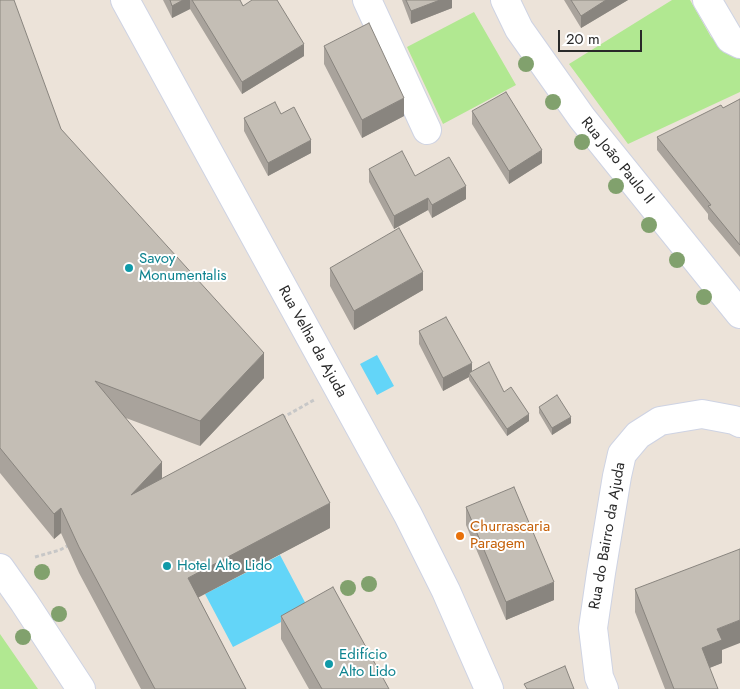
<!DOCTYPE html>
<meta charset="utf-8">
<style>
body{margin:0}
#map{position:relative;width:740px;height:689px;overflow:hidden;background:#ece3d9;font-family:Jost,sans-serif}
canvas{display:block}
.scale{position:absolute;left:558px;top:30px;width:84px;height:22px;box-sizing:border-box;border:2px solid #292929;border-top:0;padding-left:6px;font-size:15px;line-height:18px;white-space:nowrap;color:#292929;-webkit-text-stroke:4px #fff;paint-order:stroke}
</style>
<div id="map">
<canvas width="740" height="689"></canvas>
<div class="scale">20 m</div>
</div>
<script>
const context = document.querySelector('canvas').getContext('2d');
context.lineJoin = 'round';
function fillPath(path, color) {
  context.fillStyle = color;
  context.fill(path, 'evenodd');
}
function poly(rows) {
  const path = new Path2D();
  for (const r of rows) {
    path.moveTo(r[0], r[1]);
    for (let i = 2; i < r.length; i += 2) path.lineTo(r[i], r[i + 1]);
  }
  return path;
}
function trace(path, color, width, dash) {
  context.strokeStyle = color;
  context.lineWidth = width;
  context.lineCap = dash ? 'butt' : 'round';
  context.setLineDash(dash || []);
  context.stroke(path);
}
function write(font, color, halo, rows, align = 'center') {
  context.font = font + ' Jost,sans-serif';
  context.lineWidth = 4;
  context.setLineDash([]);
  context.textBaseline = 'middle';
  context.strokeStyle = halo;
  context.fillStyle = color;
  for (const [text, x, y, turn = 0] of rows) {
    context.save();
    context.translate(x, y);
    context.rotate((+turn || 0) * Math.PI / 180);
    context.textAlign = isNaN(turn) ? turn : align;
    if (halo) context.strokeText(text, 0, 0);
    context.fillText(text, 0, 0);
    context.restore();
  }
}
const green = poly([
 [672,0,690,0,711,37,740,58,740,92,628,144,569,64],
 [474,12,516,85,443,124,407,47],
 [0,634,38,689,0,689]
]);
const water = poly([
 [377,355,394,386,377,395,360,364],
 [280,555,308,608,233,647,205,594]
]);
const path = poly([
 [282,418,314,400],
 [35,557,60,550,69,545]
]);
const street = poly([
 [125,0,408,515,446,591,489,689],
 [367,0,427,130],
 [707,0,730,39,740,44],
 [604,689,599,677,593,628,601,573,617,476,622,454,638,435,660,421,702,414,734,420,740,423]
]);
const secondary = poly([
 [505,0,519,29,582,118,740,314],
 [0,568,24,602,81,689]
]);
const trees = [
 [526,64],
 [553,102],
 [582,142],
 [616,186],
 [649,225],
 [677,260],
 [704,297],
 [42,572],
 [369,584],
 [348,588],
 [59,614],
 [23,637]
];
const wall = poly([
 [0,0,61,129,264,378,200,446,126,418,162,479,330,528,198,597,246,689,141,689,79,573,61,533,54,539,0,473],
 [163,0,240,0,243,6,304,56,242,94,190,9,172,18],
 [402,0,452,0,452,8,411,24],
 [564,0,628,0,581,28],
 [324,46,404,116,362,138,324,64],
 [740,99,740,257,708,219,708,214,657,150,657,137,723,108],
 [472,111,542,163,509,184,472,124],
 [281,114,311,153,268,176,244,131,244,118],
 [369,169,415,176,466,199,432,218,428,210,394,229,369,182],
 [330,268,423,290,354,330,330,286],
 [419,331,472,372,504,392,529,421,507,436,469,380,469,377,443,391,419,344],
 [539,407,571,423,552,435,539,413],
 [466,507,554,600,506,620,466,525],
 [635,589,722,650,722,663,709,668,718,689,665,689,635,612],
 [281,616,389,689,309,689,281,639]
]);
const shadedWall = poly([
 [183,0,190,0,190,9,172,18,172,6],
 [440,0,452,0,452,8,411,24,411,11],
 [606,0,628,0,581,28,581,16],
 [304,44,304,56,242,94,242,82],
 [404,98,404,116,362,138,362,120],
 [311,140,311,153,268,176,268,163],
 [542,150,542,163,509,184,509,171],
 [466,186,466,199,432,218,432,205],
 [428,198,428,210,394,229,394,216],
 [423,272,423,290,354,330,354,311],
 [264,353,264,378,200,446,200,421],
 [472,363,472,376,469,373,469,377,443,391,443,378],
 [529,414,529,421,507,436,507,429],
 [571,417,571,423,552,435,552,428],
 [162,462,162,487,131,495],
 [330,503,330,528,188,603,188,578],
 [61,508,61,533,54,539,54,514],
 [554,582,554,600,506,620,506,602],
 [740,620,740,643,722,650,722,663,702,671,702,648,717,629]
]);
const building = poly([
 [0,0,14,0,61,129,264,353,200,421,95,381,162,462,131,495,283,414,330,503,188,578,246,689,155,689,79,547,61,508,54,514,0,448,0,0],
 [170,0,183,0,172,6,170,0],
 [192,0,240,0,243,6,252,0,277,0,304,44,242,82,192,0],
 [406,0,440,0,411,11,406,0],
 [571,0,606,0,581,16,571,0],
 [369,23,404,98,362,120,324,46,369,23],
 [506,92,542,150,509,171,472,111,506,92],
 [740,99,740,245,708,206,711,205,657,137,721,105,723,108,740,99],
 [275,102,281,114,294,107,311,140,268,163,244,118,275,102],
 [402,151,415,176,449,157,466,186,432,205,428,198,394,216,369,169,402,151],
 [399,228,423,272,354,311,330,268,399,228],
 [446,317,472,363,443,378,419,331,446,317],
 [489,362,504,392,511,387,529,414,507,429,469,373,489,362],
 [557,395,571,417,552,428,539,407,557,395],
 [514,487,554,582,506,602,466,507,514,487],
 [740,549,740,620,717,629,722,640,702,648,718,689,674,689,635,589,740,549],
 [333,587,389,689,322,689,281,616,333,587],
 [565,666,574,689,527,689,524,684,565,666]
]);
const markers = [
 [129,268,5,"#0f9aa8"],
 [460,536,5,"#e8710a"],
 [167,566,5,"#0f9aa8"],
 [329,664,5,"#0f9aa8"]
];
const streetNames = [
 ["Rua João Paulo II",617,161,51],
 ["Rua Velha da Ajuda",312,342,61],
 ["Rua do Bairro da Ajuda",608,536,-80]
];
const cultureNames = [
 ["Savoy",139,259],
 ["Monumentalis",139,276],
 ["Hotel Alto Lido",177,566],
 ["Edifício",339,655],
 ["Alto Lido",339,672]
];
const foodNames = [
 ["Churrascaria",470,527],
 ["Paragem",470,544]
];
fillPath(green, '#b1e891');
fillPath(water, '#63d5f8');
trace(street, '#ced3e3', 30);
trace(secondary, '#ced3e3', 30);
trace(path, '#c7c7c7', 3, [4, 2.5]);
trace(street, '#fff', 28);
trace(secondary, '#fff', 28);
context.fillStyle = '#81a16d';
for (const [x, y] of trees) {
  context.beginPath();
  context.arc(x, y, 8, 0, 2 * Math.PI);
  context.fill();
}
fillPath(wall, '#a9a39c');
fillPath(shadedWall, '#89857f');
fillPath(building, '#c4beb5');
trace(building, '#89857f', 1);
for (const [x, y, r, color] of markers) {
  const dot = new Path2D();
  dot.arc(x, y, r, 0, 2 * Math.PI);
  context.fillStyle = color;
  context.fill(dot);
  trace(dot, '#fff', 2);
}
write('15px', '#292929', '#fff', streetNames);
write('15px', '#0d838f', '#fff', cultureNames, 'left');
write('15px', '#c56008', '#fff', foodNames, 'left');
</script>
